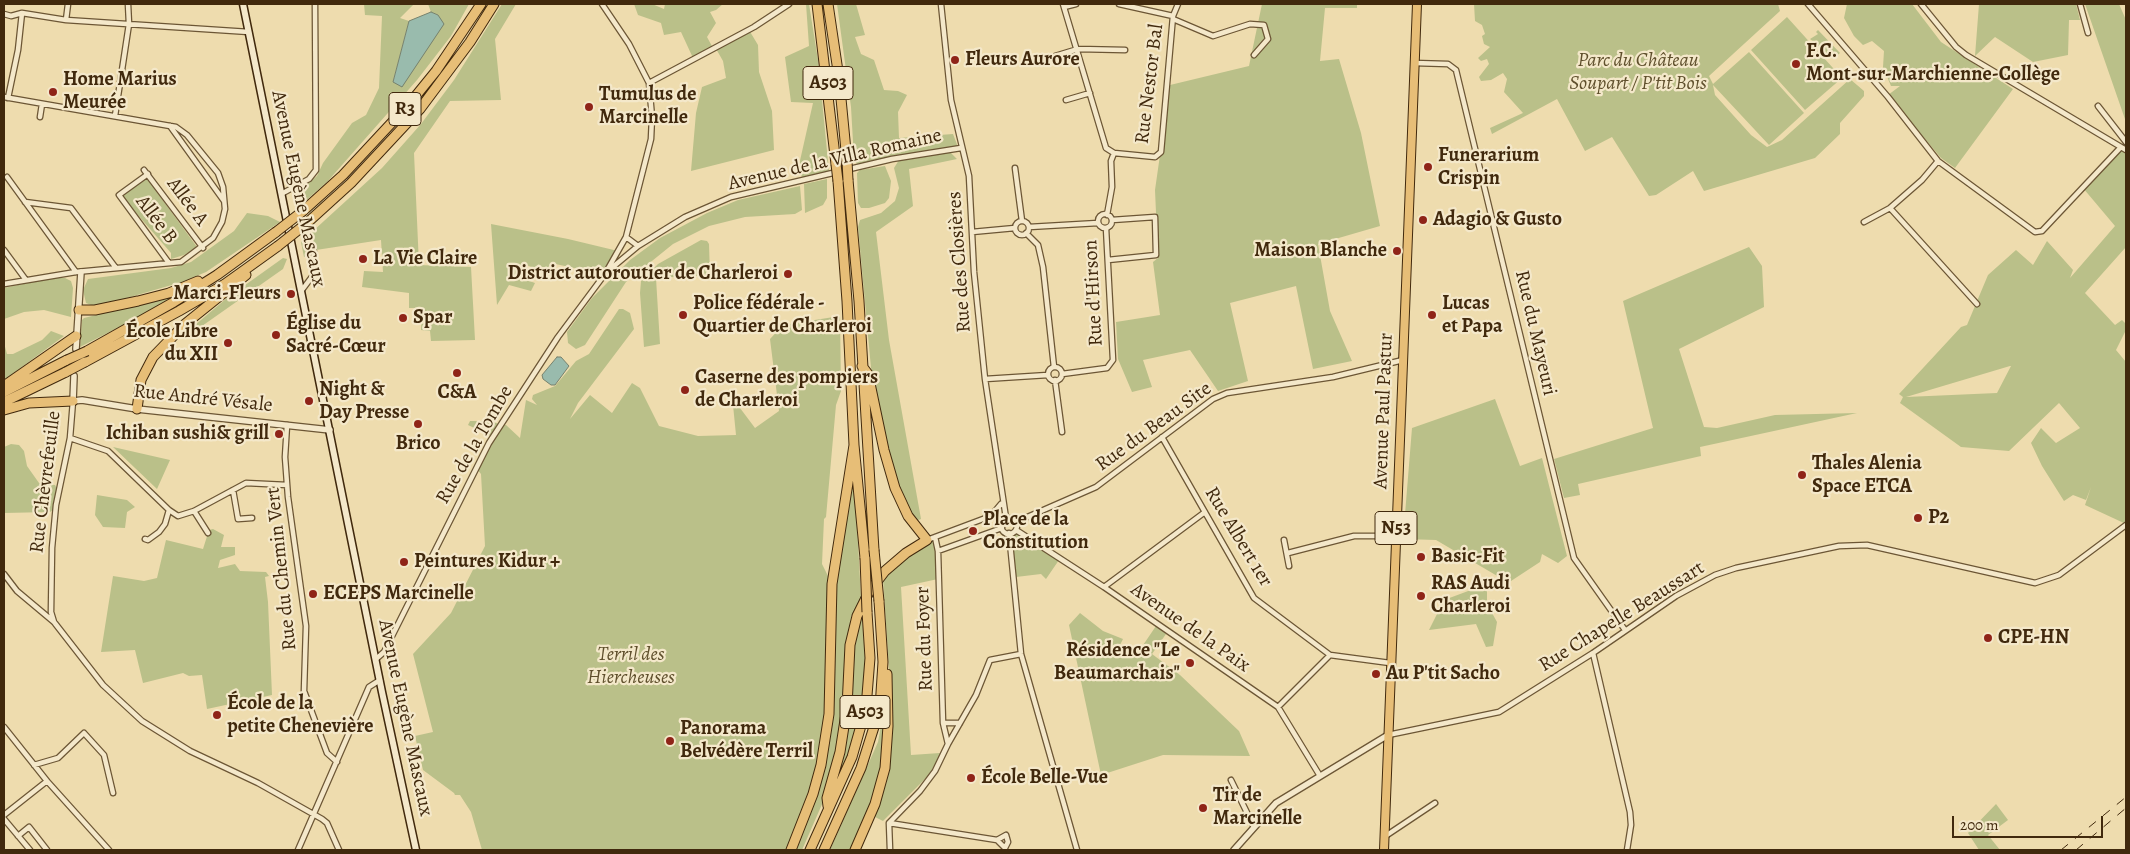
<!DOCTYPE html>
<meta charset="utf-8">
<style>
body{margin:0}
#map{position:relative;width:2130px;height:854px;overflow:hidden;background:#eedcae;font-family:Alegreya,serif}
canvas{display:block}
.frame{position:absolute;inset:0;border:5px solid #41290d;pointer-events:none}
.scale{position:absolute;left:1952px;top:816px;width:151px;height:22px;box-sizing:border-box;border:2px solid #41290d;border-top:0;padding-left:6px;font-size:15px;line-height:18px;white-space:nowrap;color:#41290d;-webkit-text-stroke:4px #f4e8ca;paint-order:stroke}
</style>
<div id="map">
<canvas width="2130" height="854"></canvas>
<div class="frame"></div>
<div class="scale">200 m</div>
</div>
<script>
const context = document.querySelector('canvas').getContext('2d');
context.lineJoin = 'round';
function fillPath(path, color) {
  context.fillStyle = color;
  context.fill(path, 'evenodd');
}
function poly(rows) {
  const path = new Path2D();
  for (const r of rows) {
    if (r.length === 3) {
      path.moveTo(r[0] + r[2], r[1]);
      path.arc(r[0], r[1], r[2], 0, 2 * Math.PI);
      continue;
    }
    path.moveTo(r[0], r[1]);
    for (let i = 2; i < r.length; i += 2) path.lineTo(r[i], r[i + 1]);
  }
  return path;
}
function trace(path, color, width, dash) {
  context.strokeStyle = color;
  context.lineWidth = width;
  context.lineCap = dash ? 'butt' : 'round';
  context.setLineDash(dash || []);
  context.stroke(path);
}
function write(font, color, halo, rows, align = 'center') {
  context.font = font + ' Alegreya,serif';
  context.lineWidth = 4.5;
  context.setLineDash([]);
  context.textBaseline = 'middle';
  context.strokeStyle = halo;
  context.fillStyle = color;
  for (const [text, x, y, turn = 0] of rows) {
    context.save();
    context.translate(x, y);
    context.rotate((+turn || 0) * Math.PI / 180);
    context.textAlign = isNaN(turn) ? turn : align;
    if (halo) context.strokeText(text, 0, 0);
    context.fillText(text, 0, 0);
    context.restore();
  }
}
const green = poly([
 [364,4,414,4,400,18,409,21,393,82,438,15,431,12,428,4,469,4,451,36,417,80,327,182,296,209,293,196,317,176,323,163,352,123,366,115,379,88,382,16,365,15],
 [502,4,516,4,495,39,501,100,450,101,414,153,419,265,471,267,475,340,431,341,430,331,421,330,422,308,409,308,409,293,362,287,364,271,383,272,381,240,316,250,304,257,301,242,382,168,421,124,454,80],
 [634,4,652,4,664,9,665,4,723,4,716,10,710,12,716,23,707,37,713,48,693,58,681,32,664,35,661,23,638,15],
 [806,4,809,4,818,60,829,171,802,178,799,165,813,103,791,102,785,57,809,46],
 [837,4,856,4,865,35,855,37,861,54,874,60,884,90,898,91,907,95,898,112,899,138,953,134,958,147,857,164,854,159,851,107],
 [1262,4,1357,4,1357,8,1325,8,1320,61,1339,59,1361,133,1380,226,1318,244,1330,311,1352,361,1313,369,1296,286,1230,303,1248,381,1218,391,1190,350,1143,360,1152,387,1132,392,1118,359,1116,322,1160,315,1153,262,1158,258,1155,190,1170,85,1249,66],
 [1474,4,1778,4,1780,11,1709,76,1713,84,1749,52,1804,113,1769,145,1713,85,1715,95,1751,135,1767,147,1782,140,1850,79,1864,91,1864,96,1840,123,1840,134,1815,158,1704,191,1693,171,1656,195,1649,196,1612,137,1585,151,1557,99,1492,134,1490,128,1523,113,1504,92,1507,79,1503,73,1491,80,1481,81,1479,77,1489,64,1487,59,1481,61,1478,58,1490,47,1484,44,1482,36,1485,34,1482,25,1475,21],
 [1847,4,1912,4,1941,42,2013,89,1955,168,1941,158,1888,95,1900,86,1891,86,1883,67,1884,51,1872,41,1863,45,1854,36,1844,18],
 [1979,4,2076,4,2080,20,2069,20,2068,55,2033,62,1995,37,1975,56],
 [2085,4,2119,4,2126,20,2126,122],
 [1787,17,1842,78,1805,110,1751,50],
 [749,30,758,45,759,72,772,111,774,150,691,171,696,113,702,87,726,78,723,61,715,47],
 [1818,30,1840,53,1833,59,1810,39,1818,34,1816,32],
 [2121,147,2126,154,2126,247,2085,293,2115,325,2122,320,2126,324,2126,330,2116,350,2126,362,2126,524,2085,505,2091,487,2086,500,2073,495,2064,501,2042,466,2031,443,2041,428,2056,443,2080,428,2059,403,2009,451,1961,447,1900,403,1903,397,1899,394,1961,327,1967,325,1988,275,2016,250,2033,265,2047,241,2073,270,2070,278,2115,226,2083,188],
 [2011,366,1997,393,1906,397,2010,366],
 [950,152,957,159,909,169,913,206,876,232,889,340,921,519,916,521,901,500,883,427,871,368,858,227,860,220,881,213,895,201,899,188,894,168,899,160],
 [885,166,891,181,889,198,885,203,869,208,861,208,858,203,857,173,860,170],
 [145,176,197,247,184,255,171,259,171,253,122,197,124,192],
 [827,179,827,198,823,205,805,213,804,184],
 [800,186,802,210,795,214,745,217,709,226,673,244,626,282,585,345,576,349,568,343,567,332,592,298,630,260,660,238,707,213,738,200],
 [247,213,268,216,280,222,206,272,182,282,96,307,86,303,83,290,88,279,171,268,191,262,234,231],
 [491,224,568,239,618,251,601,279,583,270,551,263,546,273,524,264,518,277,535,283,531,291,509,285,497,305],
 [701,240,707,241,709,244,710,275,656,278,660,344,644,347,640,293,641,281,658,264],
 [1749,247,1762,266,1764,307,1679,349,1704,427,1717,428,1775,415,1857,413,1700,447,1701,456,1578,484,1580,495,1564,498,1554,459,1653,428,1623,301],
 [283,258,287,259,283,269,185,338,182,336,227,298],
 [51,278,65,278,71,281,73,288,71,317,44,310,24,312,4,319,4,288],
 [177,295,129,322,80,347,82,320,84,318],
 [619,309,623,309,630,313,634,329,578,403,570,419,590,395,612,413,632,383,640,388,659,426,698,436,736,435,733,405,737,404,755,428,779,411,770,339,783,325,840,316,841,391,836,405,826,517,824,519,822,564,832,584,830,684,821,765,791,850,482,850,471,812,460,795,455,795,454,793,423,770,415,736,433,732,413,654,451,613,485,546,481,474,476,468,501,424,506,425,520,438,526,400,537,405,532,399,533,395,555,386,576,361,589,354],
 [51,331,64,336,4,380,4,343,7,354,13,354,42,340],
 [1495,399,1520,466,1542,458,1567,556,1558,563,1542,554,1540,562,1511,581,1499,577,1436,540,1403,539,1412,428],
 [470,421,493,421,498,424,491,436,468,425],
 [11,444,19,445,24,451,27,466,39,483,55,485,57,489,53,510,50,512,4,513,4,447],
 [113,447,170,460,157,489],
 [854,469,861,598,851,617,838,750,823,802,802,850,794,850,825,765,831,736,835,584],
 [97,495,127,500,135,507,127,512,125,528,103,527,95,515],
 [213,529,224,535,221,547,235,547,235,555,220,560,218,568,235,564,240,571,266,572,269,576,265,577,268,602,272,695,207,709,202,675,189,676,183,673,143,683,135,650,101,652,113,576,144,581,157,578,166,540,203,549,209,530],
 [1017,533,1059,560,1046,579,1041,574,1016,577,1011,538],
 [935,537,938,551,938,579,901,587,911,755,940,753,938,760,928,776,883,821,875,817,887,781,893,729,883,579,899,563],
 [1487,584,1487,604,1497,622,1493,646,1486,647,1476,624,1429,630,1444,600],
 [1080,613,1103,631,1123,639,1119,647,1131,655,1137,654,1156,626,1166,634,1152,654,1180,675,1239,731,1250,756,1163,755,1101,775,1069,625],
 [862,615,865,657,864,699,852,746,836,784,834,783,852,651],
 [883,714,885,733,880,777,859,832,851,850,830,850,878,742],
 [1996,804,2008,820,1988,835,2000,850,1979,850,1968,833]
]);
const water = poly([
 [431,12,438,15,444,24,402,87,393,82,409,21,431,12],
 [557,357,561,357,569,366,555,385,551,385,543,379,542,375,557,357]
]);
const minor = poly([
 [941,4,951,100,969,176,974,272,985,379,1006,518],
 [1063,4,1106,148,1114,153,1111,161,1112,187,1107,215],
 [1119,4,1173,16],
 [1808,4,1888,97,1938,161,2035,232,2042,231,2121,147],
 [1921,4,1956,47,1966,55,2126,150],
 [2080,4,2088,33],
 [1064,7,1076,4],
 [4,14,11,16,22,13,66,20,249,32],
 [1173,19,1213,36,1250,24,1264,25,1268,39,1254,55],
 [66,20,68,4],
 [1055,56,1078,49,1125,50],
 [1414,63,1448,64,1456,70,1574,558,1625,630],
 [649,83,754,27,789,4],
 [4,97,176,127,187,135,218,173,223,187,225,209,222,222,213,238,181,262,76,272,4,284],
 [8,98,18,50,22,13],
 [1066,100,1090,93],
 [2098,106,2126,142],
 [115,116,129,24,128,4],
 [40,117,42,104],
 [170,126,224,201],
 [1114,153,1155,157,1161,152,1173,16,1178,4],
 [1015,168,1022,221],
 [144,170,203,248],
 [148,174,119,195,169,263],
 [7,177,76,272],
 [283,193,309,179,316,170,315,4],
 [25,202,71,208,116,268],
 [1890,208,1977,304],
 [1105,221,7],
 [1022,228,7],
 [1864,222,1890,208,1922,180,1938,161],
 [1029,227,1098,223],
 [972,232,1015,228],
 [1026,233,1038,245,1043,267,1054,367],
 [626,237,638,246],
 [4,250,26,280],
 [1108,260,1156,255,1155,217,1112,220],
 [608,271,638,246,685,217,731,197,892,159,961,148],
 [302,290,314,274,314,252],
 [1055,374,7],
 [1062,374,1107,368,1113,360,1106,228],
 [985,379,1048,375],
 [1055,380,1062,432],
 [287,425,285,457,288,497,306,626,304,691,327,753,337,762],
 [1162,437,1254,598,1330,655,1390,663],
 [70,438,108,451,169,510,178,516,194,511,246,483,287,485],
 [233,490,238,519,252,518],
 [194,511,208,533],
 [991,516,1001,504],
 [1009,526,8],
 [1016,522,1096,487,1213,399,1227,393,1333,377,1403,360],
 [1016,530,1104,587,1278,707,1320,776],
 [1009,533,1021,654,1077,850],
 [145,539,148,540,159,532,165,524,169,510],
 [927,540,991,516,1004,520],
 [1284,540,1289,566],
 [938,551,1002,528],
 [1288,553,1354,536,1395,536],
 [4,574,17,591,54,622,103,685,142,721,190,751,258,783,322,819,327,823,339,850],
 [1104,587,1205,512],
 [54,622,51,612,52,548,56,505,70,438,73,401],
 [1593,653,1630,812,1631,825,1627,850],
 [376,659,384,652,489,443,558,337,605,274,626,237,651,139,652,117,649,83,629,44,602,4],
 [1278,707,1330,655],
 [943,723,960,723],
 [4,727,47,781,109,850],
 [1388,735,1499,712,1593,653,1676,596,1715,575,1736,568,1839,546,1867,545,2035,583,2059,575,2126,525],
 [948,744,976,695,990,660,1021,654],
 [34,765,58,758,84,733,104,755,113,793],
 [1231,780,1254,827],
 [4,815,47,781],
 [4,819,30,850],
 [889,823,997,840],
 [1006,835,1008,842,1005,848,997,840,1006,835],
 [18,836,29,827,47,850],
 [1384,837,1435,803],
 [298,850,369,687,380,680],
 [890,850,889,823,920,791,935,771,948,744,943,723,938,551,935,537]
]);
const tertiary = poly([
 [76,349,81,272],
 [74,376,73,401,82,400,137,409,330,430],
 [1234,850,1276,803,1388,735]
]);
const secondary = poly([
 [243,4,382,692,416,850]
]);
const primary = poly([
 [1384,850,1417,4]
]);
const motorway = poly([
 [817,4,836,164],
 [828,4,839,78,847,161],
 [848,180,859,301,874,550],
 [838,181,847,301,854,445,865,558],
 [303,211,343,175,410,103,436,71,481,4],
 [307,223,351,183,420,109,470,42,494,4],
 [79,310,95,310,138,301,169,293,198,281],
 [87,351,174,302,217,275,276,232],
 [85,362,179,311,225,284,278,246],
 [4,386,76,336],
 [4,392,67,360],
 [4,402,66,372],
 [137,409,141,380,153,357,185,324,246,275],
 [4,410,29,403,73,401],
 [828,806,827,798,840,752,847,707,850,645,857,616,869,592,885,571,906,553,927,540,908,516,895,488,884,450,868,374,862,366],
 [791,850,813,794,821,765,829,714,832,584,854,445],
 [810,850,852,757,866,708,870,658,867,612],
 [824,850,861,768,880,708,883,662,879,601],
 [855,850,875,804,885,768,888,726,887,674]
]);
const rail = poly([
 [2061,850,2126,797],
 [2076,850,2126,808]
]);
const motorwayBridge = poly([
 [847,161,848,180],
 [836,164,838,181],
 [276,232,303,211],
 [278,246,307,223],
 [67,360,87,351],
 [66,372,85,362],
 [874,550,879,601],
 [865,558,867,612]
]);
const markers = [
 [955,60,5,"#8f2418"],
 [1796,64,5,"#8f2418"],
 [53,92,5,"#8f2418"],
 [589,107,5,"#8f2418"],
 [1428,167,5,"#8f2418"],
 [1423,220,5,"#8f2418"],
 [1397,251,5,"#8f2418"],
 [363,259,5,"#8f2418"],
 [788,274,5,"#8f2418"],
 [291,294,5,"#8f2418"],
 [683,315,5,"#8f2418"],
 [1432,315,5,"#8f2418"],
 [403,318,5,"#8f2418"],
 [276,335,5,"#8f2418"],
 [228,343,5,"#8f2418"],
 [457,373,5,"#8f2418"],
 [685,390,5,"#8f2418"],
 [309,401,5,"#8f2418"],
 [418,424,5,"#8f2418"],
 [279,434,5,"#8f2418"],
 [1802,475,5,"#8f2418"],
 [1918,518,5,"#8f2418"],
 [973,531,5,"#8f2418"],
 [1421,557,5,"#8f2418"],
 [404,562,5,"#8f2418"],
 [313,594,5,"#8f2418"],
 [1421,596,5,"#8f2418"],
 [1988,638,5,"#8f2418"],
 [1190,663,5,"#8f2418"],
 [1376,674,5,"#8f2418"],
 [217,715,5,"#8f2418"],
 [670,741,5,"#8f2418"],
 [971,778,5,"#8f2418"],
 [1203,808,5,"#8f2418"]
];
const shields = [
 [828,83,50],
 [405,109,32],
 [1396,528,42],
 [865,712,50]
];
const shieldNames = [
 ["A503",828,83],
 ["R3",405,109],
 ["N53",1396,528],
 ["A503",865,712]
];
const poiNames = [
 ["F.C.",1806,52],
 ["Mont-sur-Marchienne-Collège",1806,75],
 ["Fleurs Aurore",965,60],
 ["Home Marius",63,80],
 ["Meurée",63,103],
 ["Tumulus de",599,95],
 ["Marcinelle",599,118],
 ["Funerarium",1438,156],
 ["Crispin",1438,179],
 ["Adagio & Gusto",1433,220],
 ["Maison Blanche",1387,251,"right"],
 ["La Vie Claire",373,259],
 ["District autoroutier de Charleroi",778,274,"right"],
 ["Marci-Fleurs",281,294,"right"],
 ["Police fédérale -",693,304],
 ["Quartier de Charleroi",693,327],
 ["Lucas",1442,304],
 ["et Papa",1442,327],
 ["Spar",413,318],
 ["Église du",286,324],
 ["Sacré-Cœur",286,347],
 ["École Libre",218,332,"right"],
 ["du XII",218,355,"right"],
 ["Caserne des pompiers",695,378],
 ["de Charleroi",695,401],
 ["Night &",319,390],
 ["Day Presse",319,413],
 ["C&A",457,393,"center"],
 ["Ichiban sushi& grill",269,434,"right"],
 ["Brico",418,444,"center"],
 ["Thales Alenia",1812,464],
 ["Space ETCA",1812,487],
 ["P2",1928,518],
 ["Place de la",983,520],
 ["Constitution",983,543],
 ["Basic-Fit",1431,557],
 ["Peintures Kidur +",414,562],
 ["RAS Audi",1431,584],
 ["Charleroi",1431,607],
 ["ECEPS Marcinelle",323,594],
 ["CPE-HN",1998,638],
 ["Résidence \"Le",1180,651,"right"],
 ["Beaumarchais\"",1180,674,"right"],
 ["Au P'tit Sacho",1386,674],
 ["École de la",227,704],
 ["petite Chenevière",227,727],
 ["Panorama",680,729],
 ["Belvédère Terril",680,752],
 ["École Belle-Vue",981,778],
 ["Tir de",1213,796],
 ["Marcinelle",1213,819]
];
const parkNames = [
 ["Parc du Château",1638,61],
 ["Soupart / P'tit Bois",1638,84],
 ["Terril des",631,655],
 ["Hiercheuses",631,678]
];
const streetNames = [
 ["Rue Nestor Bal",1150,84,-83],
 ["Avenue de la Villa Romaine",835,160,-13],
 ["Avenue Eugène Mascaux",298,189,78],
 ["Allée A",187,202,53],
 ["Allée B",156,220,53],
 ["Rue des Closières",960,262,-94],
 ["Rue d'Hirson",1094,293,-93],
 ["Rue du Mayeuri",1535,333,77],
 ["Rue André Vésale",203,399,6],
 ["Avenue Paul Pastur",1384,411,-88],
 ["Rue du Beau Site",1154,427,-36],
 ["Rue de la Tombe",475,445,-60],
 ["Rue Chèvrefeuille",46,482,-83],
 ["Rue Albert 1er",1238,537,59],
 ["Rue du Chemin Vert",282,569,-96],
 ["Rue Chapelle Beaussart",1622,617,-32],
 ["Avenue de la Paix",1190,628,35],
 ["Rue du Foyer",925,639,-92],
 ["Avenue Eugène Mascaux",405,718,78]
];
fillPath(green, '#bac089');
fillPath(water, '#99bbad');
trace(water, '#76816d', 1);
trace(minor, '#6c5635', 7);
trace(tertiary, '#6c5635', 8);
trace(secondary, '#41290d', 9);
trace(primary, '#41290d', 10);
trace(motorway, '#41290d', 11);
trace(minor, '#f4e8ca', 4.5);
trace(tertiary, '#f4e8ca', 5.5);
trace(secondary, '#f4e8ca', 6);
trace(primary, '#e7be77', 8);
trace(motorway, '#e7be77', 9);
trace(rail, '#41290d', 1, [9, 9]);
trace(motorwayBridge, '#41290d', 11, []);
trace(motorwayBridge, '#e7be77', 9);
for (const [x, y, r, color] of markers) {
  const dot = new Path2D();
  dot.arc(x, y, r, 0, 2 * Math.PI);
  context.fillStyle = color;
  context.fill(dot);
  trace(dot, '#f4e8ca', 2);
}
for (const [x, y, w] of shields) {
  const box = new Path2D();
  box.roundRect(x - w / 2, y - 16.5, w, 33, 4);
  context.fillStyle = '#f4e8ca';
  context.fill(box);
  trace(box, '#41290d', 1);
}
write('bold 19px', '#41290d', null, shieldNames);
write('bold 20px', '#41290d', '#f4e8ca', poiNames, 'left');
write('italic 20px', '#5f4f2c', '#f4e8ca', parkNames);
write('20px', '#41290d', '#f4e8ca', streetNames);
</script>
